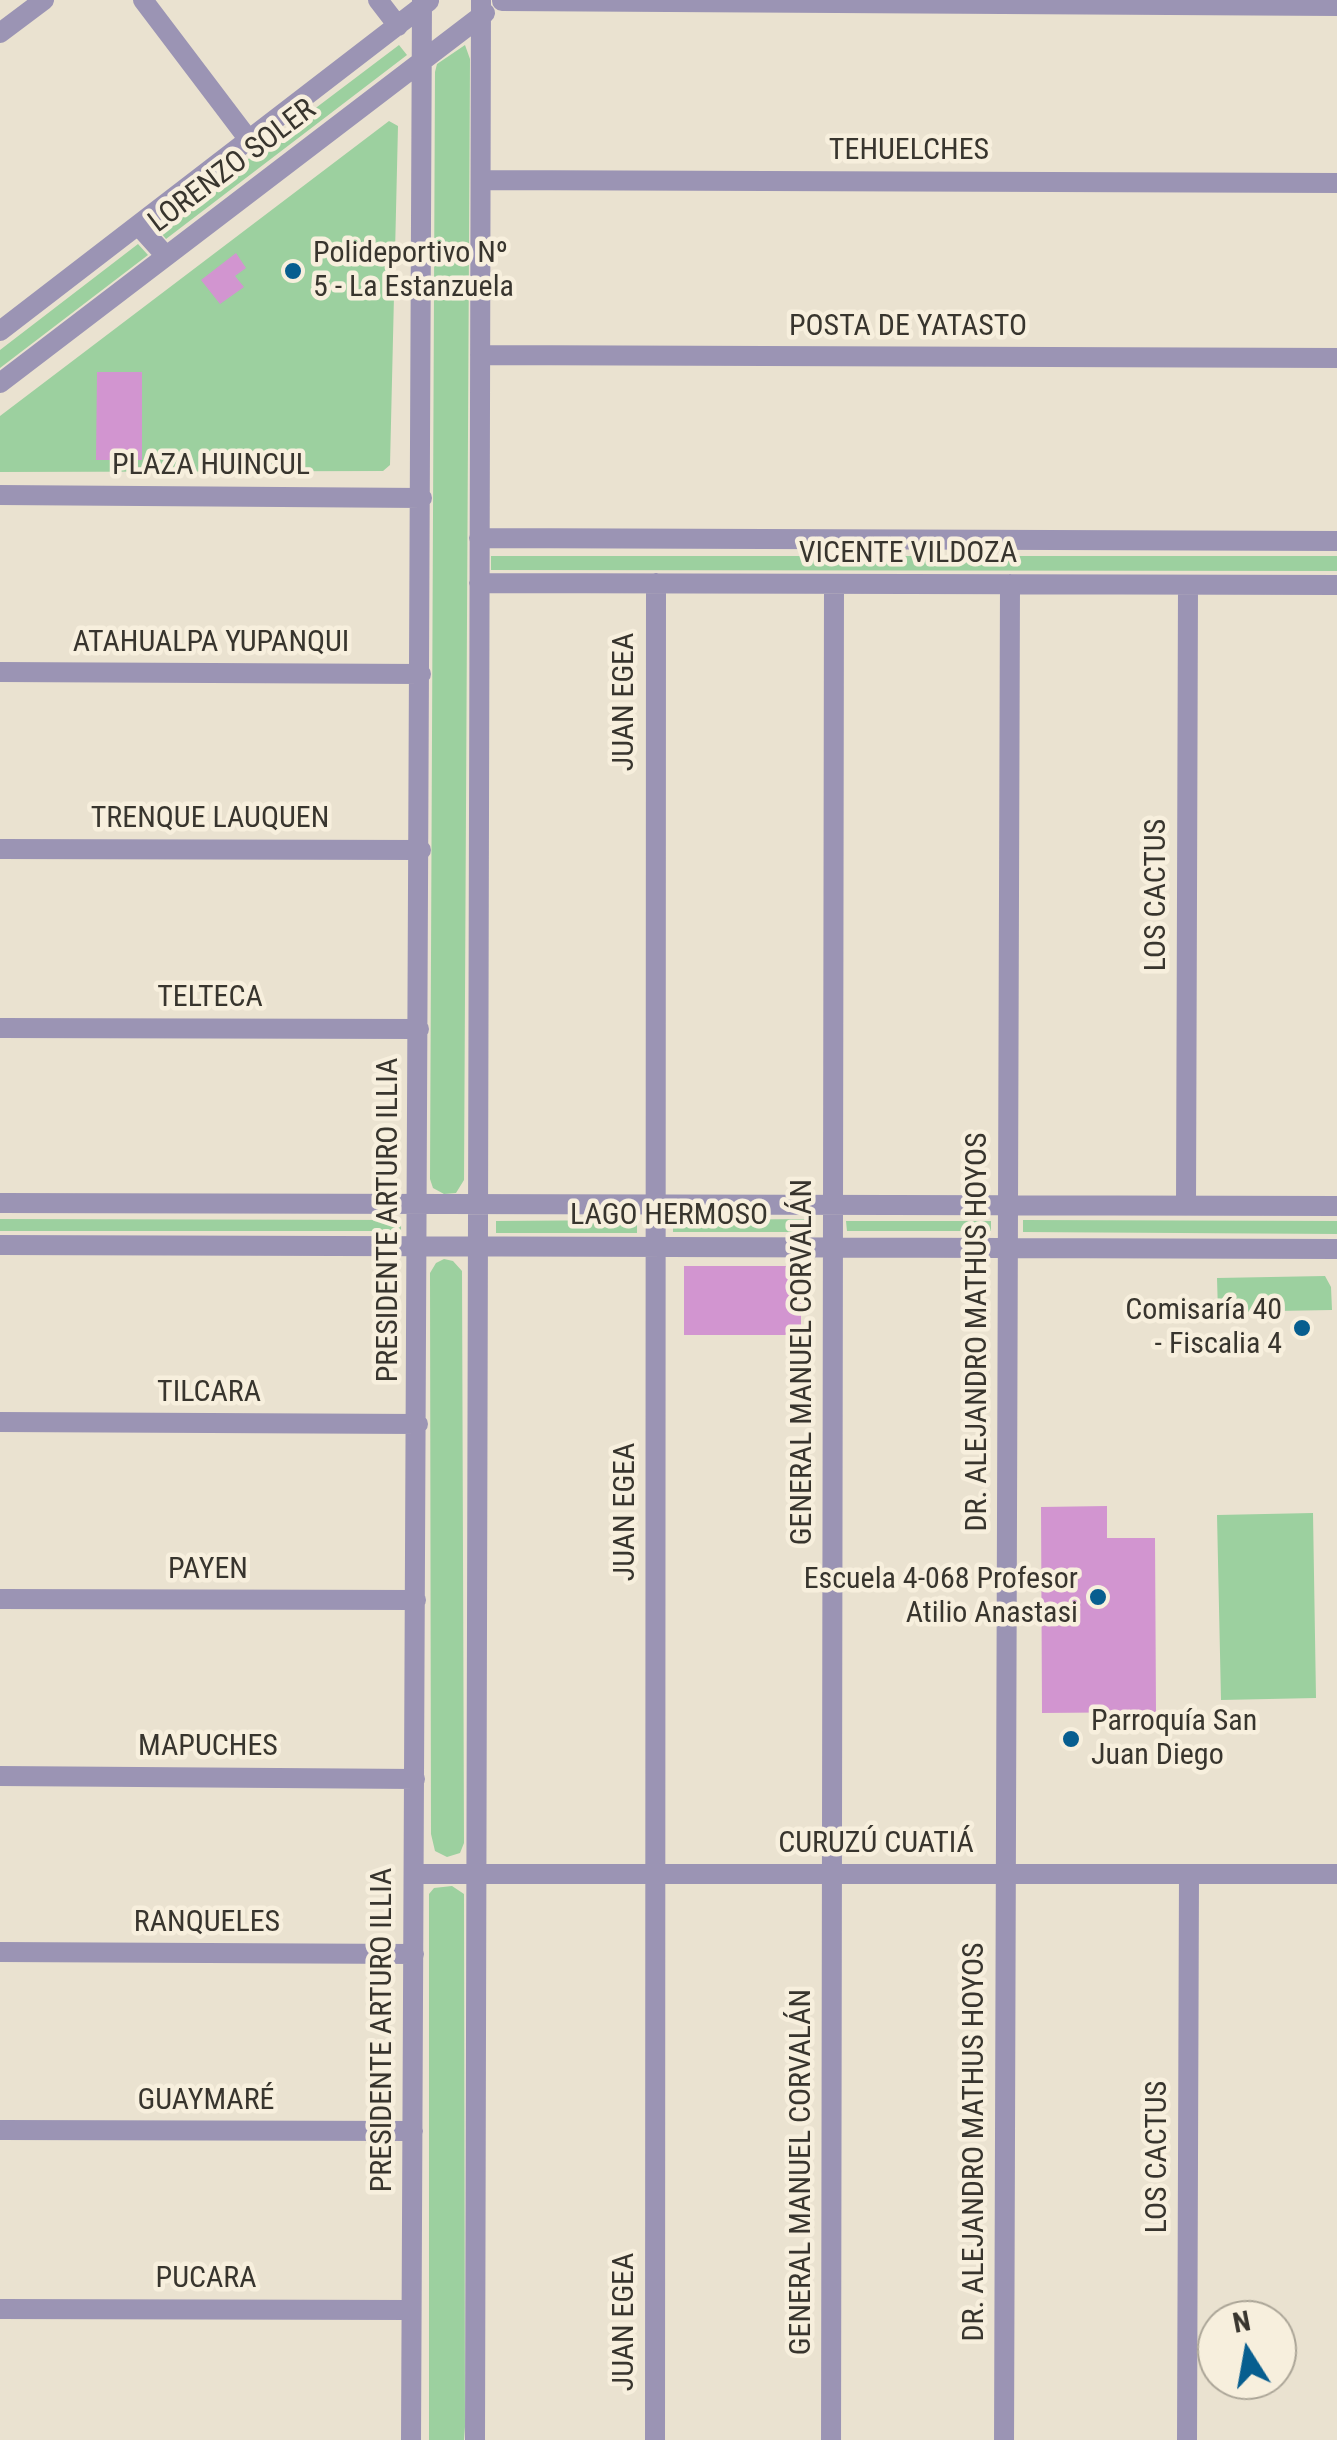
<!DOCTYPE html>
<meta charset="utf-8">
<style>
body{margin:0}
#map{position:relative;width:1337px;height:2440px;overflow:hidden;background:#eae2d0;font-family:"Roboto Condensed",sans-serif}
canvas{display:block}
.north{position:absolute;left:1197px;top:2300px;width:100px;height:100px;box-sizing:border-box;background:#f7efdd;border:2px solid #aba597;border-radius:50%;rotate:349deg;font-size:28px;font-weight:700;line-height:40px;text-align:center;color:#38352e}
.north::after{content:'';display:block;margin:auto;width:35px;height:45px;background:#075e8f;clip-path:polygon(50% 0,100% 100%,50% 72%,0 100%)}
</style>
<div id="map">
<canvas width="1337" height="2440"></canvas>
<div class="north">N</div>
</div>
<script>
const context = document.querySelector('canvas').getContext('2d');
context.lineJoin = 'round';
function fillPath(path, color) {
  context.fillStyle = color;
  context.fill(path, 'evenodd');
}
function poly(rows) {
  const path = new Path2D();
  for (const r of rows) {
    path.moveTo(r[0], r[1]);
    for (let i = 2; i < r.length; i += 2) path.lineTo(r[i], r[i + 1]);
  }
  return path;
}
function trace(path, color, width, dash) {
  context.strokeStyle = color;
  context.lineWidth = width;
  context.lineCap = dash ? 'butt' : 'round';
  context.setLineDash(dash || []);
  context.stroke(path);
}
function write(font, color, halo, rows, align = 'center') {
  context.font = font + ' "Roboto Condensed",sans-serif';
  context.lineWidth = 9;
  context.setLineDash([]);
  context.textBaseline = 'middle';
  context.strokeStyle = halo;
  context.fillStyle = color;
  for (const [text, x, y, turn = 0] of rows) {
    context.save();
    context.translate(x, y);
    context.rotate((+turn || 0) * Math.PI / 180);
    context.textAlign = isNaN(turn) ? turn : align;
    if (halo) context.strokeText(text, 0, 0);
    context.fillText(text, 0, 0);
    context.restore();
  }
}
const green = poly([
 [399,45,407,55,166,239,157,228],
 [465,45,470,59,464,1180,456,1193,444,1194,433,1188,430,1179,435,72,437,64],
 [389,121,398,126,390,465,383,471,0,472,0,416],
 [138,244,148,255,0,368,0,350],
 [491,556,1337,556,1337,571,491,570],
 [0,1219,401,1220,401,1231,0,1231],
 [814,1219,814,1232,673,1232,673,1220],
 [637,1220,637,1233,496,1233,496,1221],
 [1023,1220,1337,1221,1337,1234,1023,1232],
 [846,1221,991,1221,991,1231,847,1231],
 [444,1259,453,1261,462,1271,464,1843,460,1853,447,1857,435,1851,431,1834,430,1273,436,1263],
 [1325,1276,1331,1287,1332,1310,1218,1312,1217,1278],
 [1313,1513,1316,1698,1221,1700,1217,1515],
 [452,1886,464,1894,465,2427,464,2440,429,2440,429,1894,434,1888]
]);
const building = poly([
 [236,253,246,268,235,276,244,287,220,304,201,280],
 [97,372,142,372,142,460,96,460],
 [684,1266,801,1266,801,1335,684,1335],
 [1107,1506,1107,1538,1155,1538,1156,1712,1042,1713,1041,1507]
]);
const minor = poly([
 [143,0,249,140],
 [378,0,398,26],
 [502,1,1337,6],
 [0,33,44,0],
 [481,180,1337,183],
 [138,225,166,256],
 [0,331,429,1],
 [480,355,1337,358],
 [0,383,485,13],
 [0,495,422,498],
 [479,538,1337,541],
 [479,583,1337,585],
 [0,672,421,674],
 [0,849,421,850],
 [0,1028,419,1029],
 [0,1203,1337,1206],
 [1186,1205,1188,585],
 [0,1245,1337,1249],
 [0,1422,418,1424],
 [0,1599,416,1600],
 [0,1776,415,1779],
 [414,1874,1337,1874],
 [0,1952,414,1954],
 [0,2130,413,2131],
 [0,2309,411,2310],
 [411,2440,422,0],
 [475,2440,481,0],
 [655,2440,656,583],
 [831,2440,834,584],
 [1004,2440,1010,584],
 [1187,2440,1189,1874]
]);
const markers = [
 [293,271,10,"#075e8f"],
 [1302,1328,10,"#075e8f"],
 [1098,1597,10,"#075e8f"],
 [1071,1739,10,"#075e8f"]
];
const streetNames = [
 ["TEHUELCHES",909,151],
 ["LORENZO SOLER",233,167,-37],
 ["POSTA DE YATASTO",908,327],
 ["PLAZA HUINCUL",211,466],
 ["VICENTE VILDOZA",908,554],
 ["ATAHUALPA YUPANQUI",211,643],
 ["JUAN EGEA",625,702,-90],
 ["TRENQUE LAUQUEN",210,819],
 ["LOS CACTUS",1157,895,-90],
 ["TELTECA",210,998],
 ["LAGO HERMOSO",669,1216],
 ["PRESIDENTE ARTURO ILLIA",389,1220,-90],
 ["DR. ALEJANDRO MATHUS HOYOS",978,1332,-90],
 ["GENERAL MANUEL CORVALÁN",803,1362,-90],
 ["TILCARA",209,1393],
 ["JUAN EGEA",626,1512,-90],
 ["PAYEN",208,1570],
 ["MAPUCHES",208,1747],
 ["CURUZÚ CUATIÁ",876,1844],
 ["RANQUELES",207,1923],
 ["PRESIDENTE ARTURO ILLIA",383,2030,-90],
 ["GUAYMARÉ",206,2101],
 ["DR. ALEJANDRO MATHUS HOYOS",975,2142,-90],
 ["LOS CACTUS",1158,2157,-90],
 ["GENERAL MANUEL CORVALÁN",802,2172,-90],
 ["PUCARA",206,2279],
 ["JUAN EGEA",625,2322,-90]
];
const poiNames = [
 ["Polideportivo Nº",313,254],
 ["5 - La Estanzuela",313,288],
 ["Comisaría 40",1282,1311,"right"],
 ["- Fiscalia 4",1282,1345,"right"],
 ["Escuela 4-068 Profesor",1078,1580,"right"],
 ["Atilio Anastasi",1078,1614,"right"],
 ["Parroquía San",1091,1722],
 ["Juan Diego",1091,1756]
];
fillPath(green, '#9cd09f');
fillPath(building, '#d295d0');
trace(minor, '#9b94b4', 20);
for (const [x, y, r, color] of markers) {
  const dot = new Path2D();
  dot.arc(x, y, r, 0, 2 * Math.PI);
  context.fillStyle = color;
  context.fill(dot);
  trace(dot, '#f7efdd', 4);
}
write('30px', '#38352e', '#f7efdd', streetNames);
write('30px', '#38352e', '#f7efdd', poiNames, 'left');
</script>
